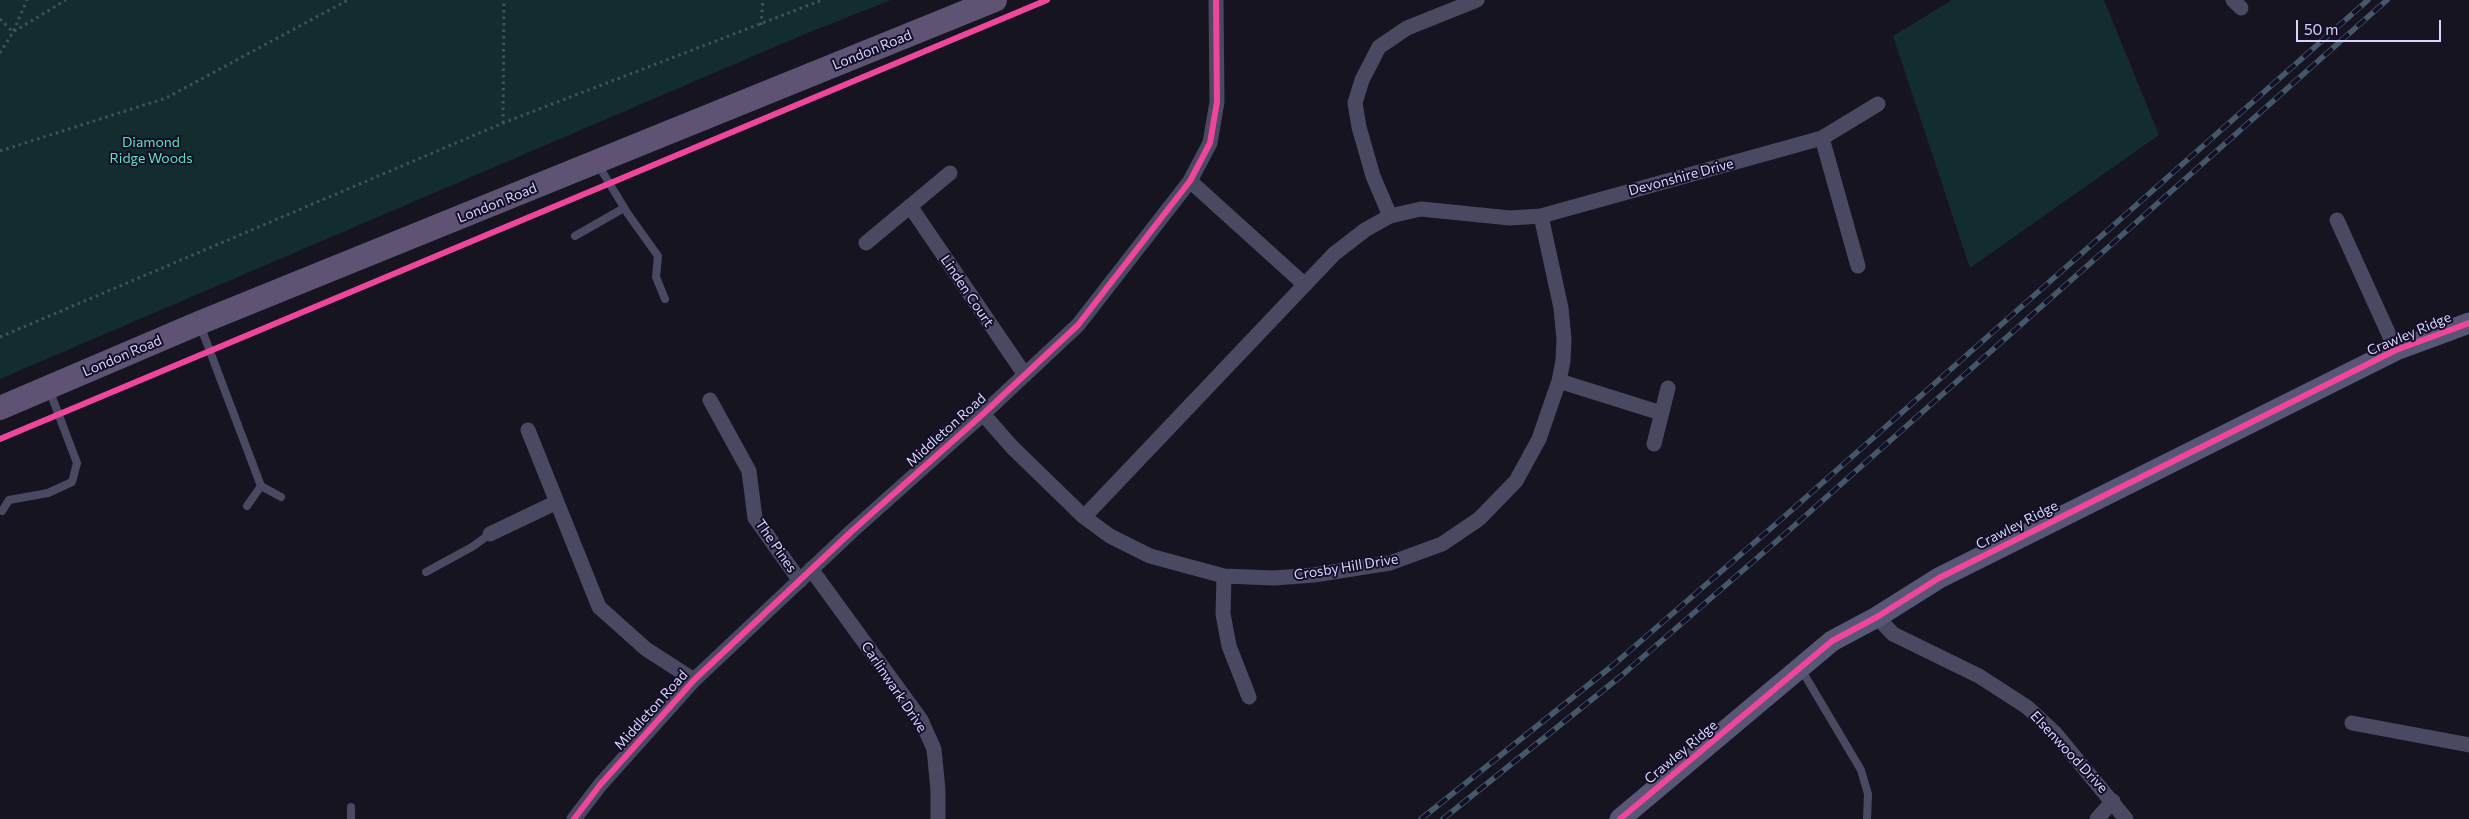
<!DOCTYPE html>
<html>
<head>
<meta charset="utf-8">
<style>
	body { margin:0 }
	#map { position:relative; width:2469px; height:819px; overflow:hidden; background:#161421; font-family:Commissioner,sans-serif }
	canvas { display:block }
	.scale { position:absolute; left:2296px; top:20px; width:145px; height:22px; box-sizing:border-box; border:2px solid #d9d4ff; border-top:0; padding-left:6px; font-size:15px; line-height:18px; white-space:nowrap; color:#d9d4ff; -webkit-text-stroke:4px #130f26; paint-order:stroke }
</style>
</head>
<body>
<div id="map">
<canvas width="2469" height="819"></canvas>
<div class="scale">50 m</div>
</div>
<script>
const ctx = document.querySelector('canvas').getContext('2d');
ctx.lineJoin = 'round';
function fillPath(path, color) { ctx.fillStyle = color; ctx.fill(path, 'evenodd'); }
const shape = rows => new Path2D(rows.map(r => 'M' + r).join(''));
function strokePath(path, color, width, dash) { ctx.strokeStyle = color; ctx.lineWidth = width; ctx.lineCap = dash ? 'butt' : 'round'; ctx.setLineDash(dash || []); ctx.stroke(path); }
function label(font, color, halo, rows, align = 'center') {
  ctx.font = font + ' Commissioner,sans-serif'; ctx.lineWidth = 4; ctx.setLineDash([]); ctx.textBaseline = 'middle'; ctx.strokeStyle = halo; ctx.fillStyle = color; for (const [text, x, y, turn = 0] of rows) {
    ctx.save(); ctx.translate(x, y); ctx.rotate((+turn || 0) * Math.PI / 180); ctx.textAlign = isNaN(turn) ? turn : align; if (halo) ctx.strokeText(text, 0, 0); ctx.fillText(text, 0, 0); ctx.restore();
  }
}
fillPath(shape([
	[0,0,891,0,805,34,0,379],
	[1952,0,2104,0,2159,135,1970,268,1893,36]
]), '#132c2d');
strokePath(shape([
	[0,19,13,32,27,0],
	[761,25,763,0],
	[0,53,13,32,66,0],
	[503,123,504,0],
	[0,151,166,98,348,0],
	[0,337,503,123,822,0]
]), '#44505f', 3, [2.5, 4]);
strokePath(shape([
	[597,163,628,214,658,256,656,277,665,299],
	[575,236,624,208],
	[200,325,261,486,281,497],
	[247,506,261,486],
	[2,511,9,500,48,493,72,482,77,463,49,389],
	[426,572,472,547,490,534],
	[1801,669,1861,770,1868,794,1867,819],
	[351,819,351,807]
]), '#4a4962', 8);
strokePath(shape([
	[2233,0,2241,8],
	[1822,138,1858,266],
	[1190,181,1305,285],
	[910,206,1025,375],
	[1390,216,1373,176,1359,127,1355,103,1362,80,1379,47,1407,28,1477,0],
	[2337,220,2396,350],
	[866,243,950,173],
	[1559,381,1661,413],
	[710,400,749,471,755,518,800,581],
	[983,414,1012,447,1084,517,1110,536,1150,556,1224,576,1274,578,1314,575,1390,563,1442,544,1479,519,1516,481,1539,439,1559,381,1563,361,1564,339,1561,308,1541,216],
	[528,430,599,607,646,649,694,680],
	[1654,444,1668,388],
	[1084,517,1334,254,1365,230,1390,216,1421,209,1510,218,1541,216,1822,138,1878,104],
	[490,534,557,502],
	[811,569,921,720,934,749,938,790,938,819],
	[1224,576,1223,614,1229,646,1249,697],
	[1877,617,1893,634,1979,676,2027,707,2055,733,2126,819],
	[2352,723,2469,745],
	[574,819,600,785,694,680,852,531,983,414,1078,325,1190,181,1210,143,1217,102,1216,0],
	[2097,819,2113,801]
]), '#4a4962', 15);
strokePath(shape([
	[1620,819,1832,641,1877,617,1939,578,2396,350,2469,323]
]), '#575674', 21);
strokePath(shape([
	[0,408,199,323,995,0]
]), '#5e5373', 24);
const rail = shape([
	[1421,819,1612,666,1777,523,2368,0],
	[1443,819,1621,676,1786,533,2387,0]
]);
strokePath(rail, '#43596b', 5.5);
strokePath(rail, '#130f26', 4, [11]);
strokePath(shape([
	[0,439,1047,0],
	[574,819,600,785,694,680,852,531,983,414,1078,325,1190,181,1210,143,1217,102,1216,0],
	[1620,819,1832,641,1877,617,1939,578,2396,350,2469,323]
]), '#ed469a', 6);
label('14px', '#d9d4ff', '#130f26', [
	["London Road",872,50,-22],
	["Devonshire Drive",1681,177,-15],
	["London Road",497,203,-22],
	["Linden Court",967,291,56],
	["Crawley Ridge",2409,334,-23],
	["London Road",122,356,-23],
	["Middleton Road",946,430,-42],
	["Crawley Ridge",2017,525,-27],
	["The Pines",776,546,55],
	["Crosby Hill Drive",1346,567,-9],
	["Carlinwark Drive",894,687,56],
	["Middleton Road",651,710,-48],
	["Crawley Ridge",1681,752,-40],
	["Elsenwood Drive",2069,752,47]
]);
label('14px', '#5fe0c0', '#130f26', [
	["Diamond",151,142],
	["Ridge Woods",151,158]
]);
</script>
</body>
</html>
